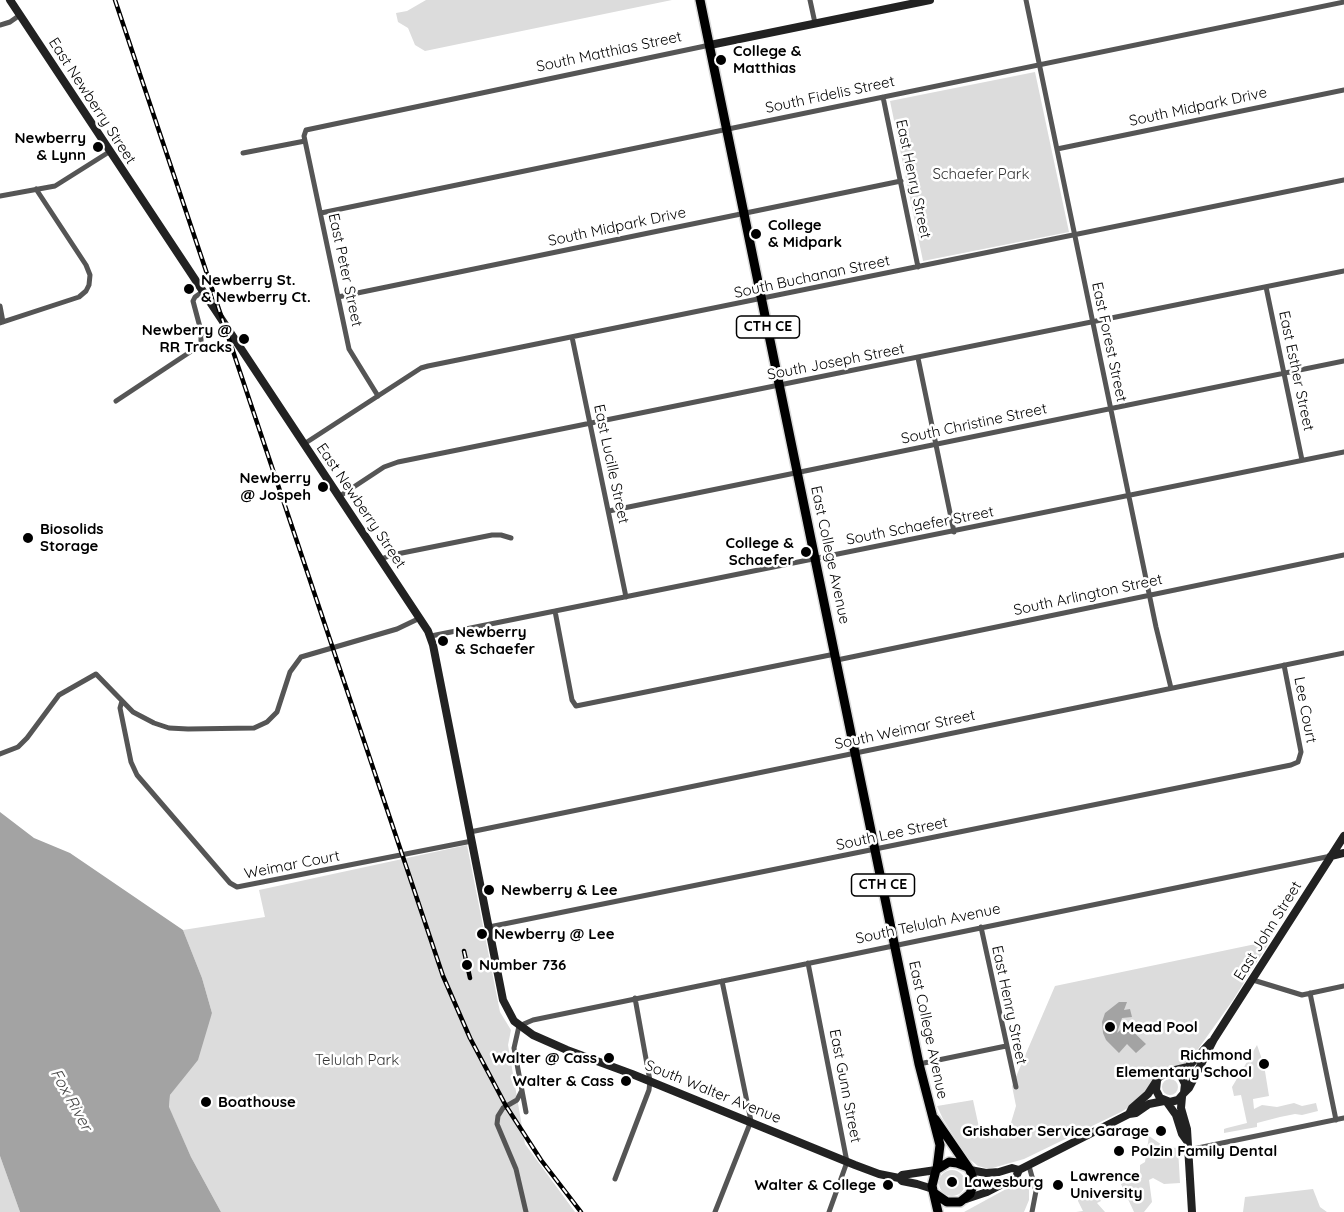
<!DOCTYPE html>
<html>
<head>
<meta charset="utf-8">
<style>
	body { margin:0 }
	canvas { display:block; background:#fff }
</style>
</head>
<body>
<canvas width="1344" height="1212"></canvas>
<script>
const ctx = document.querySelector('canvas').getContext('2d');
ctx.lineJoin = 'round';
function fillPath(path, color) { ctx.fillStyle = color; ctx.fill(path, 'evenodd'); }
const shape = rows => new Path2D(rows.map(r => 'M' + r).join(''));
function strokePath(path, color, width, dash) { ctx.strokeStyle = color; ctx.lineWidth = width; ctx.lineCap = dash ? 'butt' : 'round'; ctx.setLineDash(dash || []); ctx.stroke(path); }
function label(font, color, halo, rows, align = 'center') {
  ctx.font = font + ' Quicksand,sans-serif'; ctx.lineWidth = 5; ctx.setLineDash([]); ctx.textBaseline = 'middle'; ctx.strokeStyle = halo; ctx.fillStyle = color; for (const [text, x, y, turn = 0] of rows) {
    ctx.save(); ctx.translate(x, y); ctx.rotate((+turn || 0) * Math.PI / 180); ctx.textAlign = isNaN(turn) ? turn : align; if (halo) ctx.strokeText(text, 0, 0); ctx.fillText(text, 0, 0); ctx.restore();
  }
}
fillPath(shape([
	[426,0,672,0,425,51,415,45,408,28,398,22,396,13,407,11],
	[1035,72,1069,232,923,261,890,101],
	[467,845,500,1012,511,1030,508,1045,525,1144,575,1212,221,1212,191,1157,169,1108,170,1095,180,1082,212,1013,202,978,183,930,265,917,259,890],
	[1270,941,1233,1000,1191,1059,1185,1065,1147,1090,1131,1106,1121,1112,1024,1159,989,1169,978,1166,968,1158,943,1119,937,1106,973,1100,980,1132,1010,1126,1016,1106,1012,1086,1055,986],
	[1257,1045,1264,1065,1269,1096,1253,1099,1254,1109,1262,1105,1277,1107,1294,1103,1302,1106,1316,1103,1318,1111,1302,1115,1295,1114,1280,1117,1257,1123,1257,1127,1224,1133,1224,1129,1227,1128,1247,1123,1241,1095,1234,1096,1232,1087],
	'1162 1087a8 8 0 1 1 16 0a8 8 0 1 1-16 0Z',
	[1149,1136,1165,1147,1178,1148,1180,1183,1164,1184,1153,1178,1149,1180,1152,1202,1144,1212,1134,1212,1121,1184,1140,1173,1140,1165,1145,1162],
	[0,1156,20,1212,0,1212],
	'939 1183a13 13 0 1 1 26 0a13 13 0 1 1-26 0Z',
	[1019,1182,1025,1183,1029,1189,1029,1200,1024,1212,964,1212],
	[1082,1189,1098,1196,1101,1201,1097,1203,1105,1212,1076,1212,1083,1211,1078,1201,1078,1195],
	[1313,1189,1320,1207,1327,1212,1243,1212,1245,1197]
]), '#dcdcdc');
fillPath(shape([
	[0,812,34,838,70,853,183,930,202,978,212,1013,198,1060,170,1095,169,1107,191,1157,221,1212,20,1212,0,1156],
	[1119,1002,1127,1002,1124,1010,1130,1009,1132,1017,1122,1018,1117,1033,1126,1025,1146,1044,1136,1053,1127,1044,1119,1053,1106,1040,1103,1033,1102,1022,1105,1013]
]), '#a3a3a3');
const primary = shape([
	[700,0,919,1064,940,1145,937,1169],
	[934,1193,947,1202,960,1202,970,1194,974,1182,970,1170,935,1119],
	[938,1212,932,1186,936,1170,949,1162,957,1163,968,1167]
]);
strokePath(primary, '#dbdbdb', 12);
strokePath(shape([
	[810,0,815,23],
	[1026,0,1156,627,1171,688],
	[0,25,10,22,20,15],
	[883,97,918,267],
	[1057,149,1344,90],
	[243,153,305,141],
	[0,196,55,186,109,152],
	[321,213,1344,2],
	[1266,287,1302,460],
	[338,297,901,181],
	[0,306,3,322],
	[0,323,79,297,86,291,89,285,90,275,86,265,36,189],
	[572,337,626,597],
	[918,358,954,532],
	[378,396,349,349,304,136,306,130,710,45],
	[116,401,196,348,201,343,201,331,193,301,195,297,202,292],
	[304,444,421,368,428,366,1344,180],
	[340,496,384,467,398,462,1344,271],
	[609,511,1344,361],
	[381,559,392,555,492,535,501,535,511,538],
	[555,611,572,700,576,706,835,654],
	[431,636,1344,452],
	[837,660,1344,555],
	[122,701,120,708,131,762,137,775,230,883,237,887,472,841],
	[0,754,18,747,27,738,59,695,96,674,133,712,154,723,169,728,188,729,254,728,267,722,277,712,290,672,301,657,397,629,420,618],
	[470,832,1344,653],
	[489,927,1291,765,1298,762,1301,752,1284,665],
	[981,927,1016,1087],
	[808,963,847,1162,829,1212],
	[1253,980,1302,995,1344,986],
	[1310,993,1336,1120],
	[919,1064,1006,1046],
	[521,1092,517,1100,503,1108,498,1116,497,1124,516,1169,526,1212],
	[526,1112,514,1048,519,1026,533,1020,1331,856],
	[1188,1150,1344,1118],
	[1029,1166,1036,1191,1032,1212],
	[615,1179,649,1090,650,1081,635,998],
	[715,1212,751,1121,722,981]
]), '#555', 5);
strokePath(shape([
	[10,0,428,631,433,645,503,1000,514,1021,533,1035,567,1050,632,1074,855,1165,879,1174,899,1178,902,1181,917,1184,933,1189],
	[710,45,930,0],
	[1331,856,1344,853],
	[1157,1081,1156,1090,1160,1098,1170,1102,1178,1100,1184,1093,1185,1084,1181,1076,1173,1072],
	[1184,1093,1189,1088,1214,1039,1344,836],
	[1182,1097,1181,1108,1187,1129,1192,1212],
	[1166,1101,1176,1115,1182,1134,1187,1141],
	[1129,1114,1132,1108,1148,1094,1159,1077,1167,1072,1188,1067,1211,1042],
	[970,1170,986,1173,999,1172,1012,1168,1019,1170],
	[899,1178,902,1175,936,1170],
	[966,1199,987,1192,1016,1177,1019,1170,1129,1114,1136,1113,1149,1104,1164,1101]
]), '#222', 8);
strokePath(primary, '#000', 9);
const rail = shape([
	[115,0,443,976,470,1038,506,1106,541,1160,581,1212],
	[464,951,470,978]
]);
strokePath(rail, '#000', 4.5);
strokePath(rail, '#fff', 2, [7]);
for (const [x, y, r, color] of [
	[721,60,6,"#000"],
	[98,147,6,"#000"],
	[756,234,6,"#000"],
	[189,289,6,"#000"],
	[244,339,6,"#000"],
	[323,487,6,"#000"],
	[28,538,6,"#000"],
	[806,552,6,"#000"],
	[443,641,6,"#000"],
	[489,890,6,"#000"],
	[482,934,6,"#000"],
	[467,965,6,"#000"],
	[1110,1027,6,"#000"],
	[609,1058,6,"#000"],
	[1264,1064,6,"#000"],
	[626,1081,6,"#000"],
	[206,1102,6,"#000"],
	[1161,1131,6,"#000"],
	[1119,1151,6,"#000"],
	[952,1182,6,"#000"],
	[888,1185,6,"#000"],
	[1058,1185,6,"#000"]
]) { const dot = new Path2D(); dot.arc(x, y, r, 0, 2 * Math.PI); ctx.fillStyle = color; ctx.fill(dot); strokePath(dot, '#fff', 2); }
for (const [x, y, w] of [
	[768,327,63],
	[883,885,63]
]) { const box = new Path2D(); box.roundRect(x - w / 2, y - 11, w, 22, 4.5); ctx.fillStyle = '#fff'; ctx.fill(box); strokePath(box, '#000', 1.5); }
label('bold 14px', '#000', null, [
	["CTH CE",768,327],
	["CTH CE",883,885]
]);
label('bold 15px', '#000', '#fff', [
	["College &",733,51],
	["Matthias",733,68],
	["Newberry",86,138,"right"],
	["& Lynn",86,155,"right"],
	["College",768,225],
	["& Midpark",768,242],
	["Newberry St.",201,280],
	["& Newberry Ct.",201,297],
	["Newberry @",232,330,"right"],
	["RR Tracks",232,347,"right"],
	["Newberry",311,478,"right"],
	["@ Jospeh",311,495,"right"],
	["Biosolids",40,529],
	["Storage",40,546],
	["College &",794,543,"right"],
	["Schaefer",794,560,"right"],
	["Newberry",455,632],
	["& Schaefer",455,649],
	["Newberry & Lee",501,890],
	["Newberry @ Lee",494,934],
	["Number 736",479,965],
	["Mead Pool",1122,1027],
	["Richmond",1252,1055,"right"],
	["Elementary School",1252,1072,"right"],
	["Walter @ Cass",597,1058,"right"],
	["Walter & Cass",614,1081,"right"],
	["Boathouse",218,1102],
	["Grishaber Service Garage",1149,1131,"right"],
	["Polzin Family Dental",1131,1151],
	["Lawrence",1070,1176],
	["University",1070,1193],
	["Lawesburg",964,1182],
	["Walter & College",876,1185,"right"]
], 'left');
label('15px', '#000', '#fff', [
	["South Matthias Street",609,52,-12],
	["South Fidelis Street",830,95,-12],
	["East Newberry Street",92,101,57],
	["South Midpark Drive",1198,107,-12],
	["East Henry Street",913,179,78],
	["South Midpark Drive",617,227,-12],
	["East Peter Street",345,270,78],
	["South Buchanan Street",812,277,-12],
	["East Forest Street",1109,342,78],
	["South Joseph Street",836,362,-11],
	["East Esther Street",1296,371,78],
	["South Christine Street",974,424,-12],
	["East Lucille Street",611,464,78],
	["East Newberry Street",361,506,56],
	["South Schaefer Street",920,526,-11],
	["East College Avenue",830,555,78],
	["South Arlington Street",1088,595,-12],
	["Lee Court",1305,710,79],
	["South Weimar Street",905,730,-12],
	["South Lee Street",892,834,-12],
	["Weimar Court",292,865,-11],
	["South Telulah Avenue",928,924,-12],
	["East John Street",1268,931,-58],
	["East Henry Street",1009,1005,78],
	["East College Avenue",928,1030,78],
	["East Gunn Street",845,1086,79],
	["South Walter Avenue",713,1092,22]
]);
label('15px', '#333', '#fff', [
	["Schaefer Park",981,174],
	["Telulah Park",357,1060]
]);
label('italic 16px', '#444', '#fff', [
	["Fox River",71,1100,61]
]);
</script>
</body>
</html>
